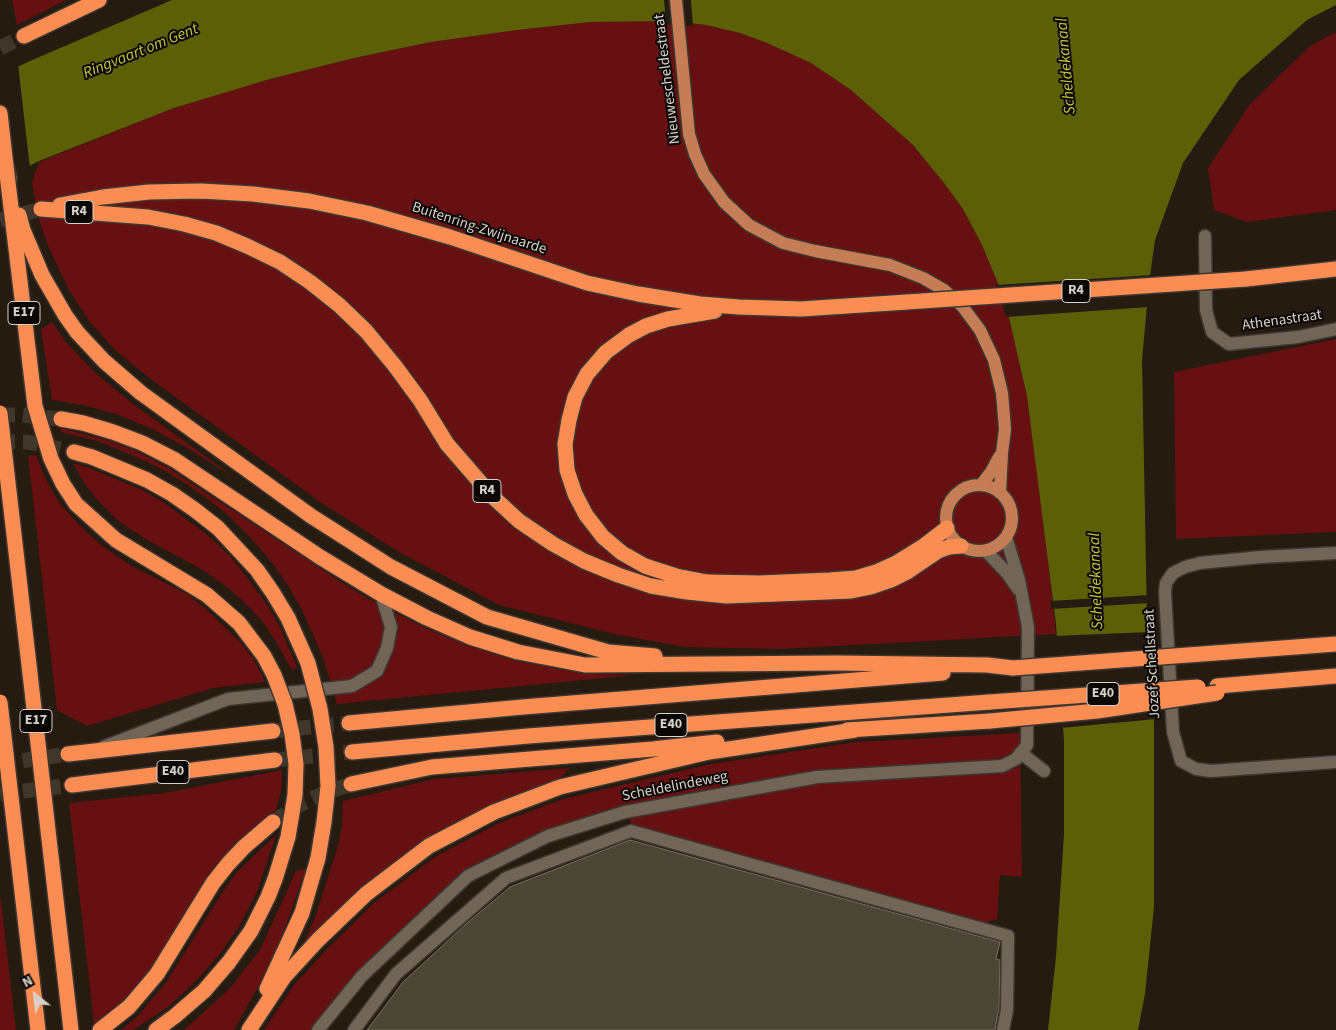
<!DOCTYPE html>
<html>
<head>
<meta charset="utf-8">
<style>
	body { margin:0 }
	#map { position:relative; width:1336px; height:1030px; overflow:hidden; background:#251b10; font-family:"Source Sans 3",sans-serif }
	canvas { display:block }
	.north { position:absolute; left:10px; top:970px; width:50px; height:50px; -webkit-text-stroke:4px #0b0704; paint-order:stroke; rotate:331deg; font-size:14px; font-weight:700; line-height:20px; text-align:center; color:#d8d1ca }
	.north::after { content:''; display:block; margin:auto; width:18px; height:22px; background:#d8d1ca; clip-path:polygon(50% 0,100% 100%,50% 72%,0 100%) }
</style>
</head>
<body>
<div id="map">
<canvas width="1336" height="1030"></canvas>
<div class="north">N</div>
</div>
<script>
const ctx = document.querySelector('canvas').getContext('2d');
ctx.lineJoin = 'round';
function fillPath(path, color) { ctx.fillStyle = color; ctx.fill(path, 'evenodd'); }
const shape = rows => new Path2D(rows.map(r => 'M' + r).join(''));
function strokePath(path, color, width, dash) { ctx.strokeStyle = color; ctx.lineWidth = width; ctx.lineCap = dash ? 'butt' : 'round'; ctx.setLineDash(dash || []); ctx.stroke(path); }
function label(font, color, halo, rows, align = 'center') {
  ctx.font = font + ' "Source Sans 3",sans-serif'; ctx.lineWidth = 4; ctx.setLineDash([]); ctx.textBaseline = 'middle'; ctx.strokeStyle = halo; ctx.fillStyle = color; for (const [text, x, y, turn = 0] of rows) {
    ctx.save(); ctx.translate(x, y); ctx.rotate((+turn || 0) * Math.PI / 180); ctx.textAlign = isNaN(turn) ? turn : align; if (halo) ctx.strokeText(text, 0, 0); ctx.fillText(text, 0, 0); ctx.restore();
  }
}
fillPath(shape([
	[12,0,66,0,17,25],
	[672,21,706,25,740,33,767,43,811,63,851,90,913,145,944,183,963,209,982,245,1002,293,1019,357,1027,396,1043,512,1056,634,781,649,685,647,614,634,499,605,399,552,323,504,152,380,115,350,90,322,69,290,48,246,37,214,32,182,39,162,174,108,270,79,354,58,431,42,517,30,590,22],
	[1336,32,1336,210,1247,222,1214,210,1208,168,1250,104,1310,46],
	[52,322,66,342,94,372,133,404,238,480,184,446,150,428,119,415,87,406,52,400,41,329],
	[1336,339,1336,532,1176,539,1174,372],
	[60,428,110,441,138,452,170,469,344,584,376,603,423,627,466,645,516,661,584,674,634,675,337,704,323,657,302,610,287,584,270,560,250,537,229,516,205,497,180,480,154,465,127,453,97,441,61,432],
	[36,455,46,480,60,504,81,527,102,546,132,566,187,594,208,611,239,641,254,660,265,682,213,688,87,726,57,710,28,456],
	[73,463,89,468,142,490,166,504,210,537,230,556,264,600,278,623,297,667,292,670,278,645,263,622,245,603,226,586,203,570,147,540,120,522,102,505,86,486],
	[1020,733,1022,877,1000,875,997,919,981,924,769,862,632,825,623,806,545,830,464,870,357,972,310,1030,264,1030,294,985,327,949,374,903,435,857,499,823,563,799,711,764,857,742],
	[570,768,558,780,491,805,425,840,361,888,303,945,315,918,337,849,342,826,343,801,434,779],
	[282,770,281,792,276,810,256,825,222,859,207,879,151,969,124,1002,94,1024,69,803,165,793],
	[276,835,257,892,240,925,219,955,195,982,168,1007,133,1030,121,1030,138,1016,167,981,224,890,237,872],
	[306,869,282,936,259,985,234,1030,184,1030,230,988,260,950,296,871],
	[0,893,16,1030,0,1030]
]), '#661011');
fillPath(shape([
	[172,0,1336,0,1336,5,1307,20,1239,80,1183,163,1155,240,1149,284,1142,360,1147,618,1154,715,1154,907,1145,994,1138,1030,1048,1030,1056,957,1064,834,1064,741,1056,624,1027,396,1010,322,1002,293,982,245,963,209,944,183,913,145,851,90,811,63,767,43,740,33,706,25,672,21,590,22,517,30,431,42,354,58,270,79,174,108,39,161,0,181,0,75,30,61]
]), '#5d5f06');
fillPath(shape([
	[664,0,691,0,693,26,666,24],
	[18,64,30,169,0,183,0,73],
	[1153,275,1149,307,1006,317,996,285],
	[1149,595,1149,603,1051,609,1050,601],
	[1151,632,1156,719,1060,728,1054,636]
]), '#251b10');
const building = shape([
	[630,840,1000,942,996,959,1000,960,999,1008,995,1030,367,1030,403,982,466,924,510,887,630,840]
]);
fillPath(building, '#4b4536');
strokePath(building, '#777161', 1);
strokePath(shape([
	[0,48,24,36],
	[0,220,41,209],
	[0,415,21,415,61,419],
	[0,442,27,442,74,452],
	[273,731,349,723],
	[275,760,352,752],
	[0,764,68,754],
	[0,794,72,785],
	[273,822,301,804,322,794,351,784]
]), '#40362c', 15, [15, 8]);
const minor = shape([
	[1205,236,1206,310,1212,332,1229,344,1298,337,1336,329],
	[986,551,1007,573,1018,589],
	[1336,553,1261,557,1200,563,1185,567,1173,573,1166,583,1165,592,1173,732,1181,761,1196,769,1211,771,1336,762],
	[103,747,228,699,352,686,377,671,387,648,391,627,381,594],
	[1021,753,1044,771],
	[318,1030,362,976,468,876,548,836,625,812,817,777,1002,766,1016,759,1027,745,1028,627,1019,580,1006,537],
	[354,1030,396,974,506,878,631,831,1008,936,1007,1010,1003,1030]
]);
const major = shape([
	[676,0,689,134,695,154,704,174,724,202,749,225,783,243,815,251,890,265,923,278,944,290,962,306,980,330,994,360,1002,393,1005,429,1002,453,1000,493],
	[981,485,991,472,999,457],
	'946 518a33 33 0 1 1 66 0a33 33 0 1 1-66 0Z'
]);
const highway = shape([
	[24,36,99,0],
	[0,113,6,166,9,178],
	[60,205,103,197,149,192,201,191,253,194,309,201,367,213,450,237,587,283,638,294,700,304,739,307,801,309,907,302],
	[41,209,148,217,184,224,216,233,247,246,280,262,310,282,339,305,366,331,395,366,420,400,447,444,493,497,519,521,553,544,584,561,618,575,651,586,687,592,727,596,851,591,871,587,891,580,907,572,938,551,949,547,961,546],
	[1246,279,1336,269],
	[715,311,668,319,646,326,629,335,606,352,587,374,575,397,569,420,565,444,567,470,575,494,586,515,603,537,622,553,645,566,676,576,707,582,760,583,830,580,856,578,876,572,896,563,925,545,947,528],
	[77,332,104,361,141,393,311,516,391,567,487,617,608,652,655,656],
	[61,419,83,423,113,432,142,443,175,460,320,557,381,594,427,618,470,637,518,652,585,665,837,663,987,665,1013,668],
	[74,452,92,457,147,480,172,494,195,510,218,528,257,570,273,593,288,618,308,663],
	[1215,653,1336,644],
	[1217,686,1336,676],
	[349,723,523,707,943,673],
	[847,730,990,721],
	[352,752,528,736,990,702],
	[68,754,273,731],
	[351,784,432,767,653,749,717,742],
	[72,785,275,760],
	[267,989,302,913,318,858],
	[100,1030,129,1007,157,974,213,883,228,864,244,847,273,822],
	[156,1030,175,1016,204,991,229,962,251,931,268,897,275,879],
	[249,1030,284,977,318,940,366,894,429,846,494,812,560,787,709,752,855,730]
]);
strokePath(minor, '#3e3731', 15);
strokePath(major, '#3e3731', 15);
strokePath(highway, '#3e3731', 18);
strokePath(minor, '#716558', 12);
strokePath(major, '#c47d54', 12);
strokePath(highway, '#fc8d52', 15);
const highwayBridge = shape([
	[6,166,35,406,51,459,63,484,76,504,116,540,207,595,239,623,264,656,274,675,285,704,292,734,296,764,295,795,288,837,275,879],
	[19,215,23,230,42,275,65,315,77,332],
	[907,302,1246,279],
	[0,413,71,1030],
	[308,663,320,709,326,747,328,786,324,822,318,858],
	[1013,668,1215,653],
	[0,702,38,1030],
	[990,702,1198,687],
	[990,721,1097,711,1217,693]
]);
strokePath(highwayBridge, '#3e3731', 18, []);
strokePath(highwayBridge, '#fc8d52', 15);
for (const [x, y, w] of [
	[79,212,28],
	[1076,291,28],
	[24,313,32],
	[487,491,28],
	[1103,694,32],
	[36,721,32],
	[671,725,32],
	[173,772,32]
]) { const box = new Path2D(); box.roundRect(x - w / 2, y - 11.5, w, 23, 4); ctx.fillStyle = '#0b0704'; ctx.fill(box); strokePath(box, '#d8d1ca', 1); }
label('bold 14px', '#d8d1ca', null, [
	["R4",79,212],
	["R4",1076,291],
	["E17",24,313],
	["R4",487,491],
	["E40",1103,694],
	["E17",36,721],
	["E40",671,725],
	["E40",173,772]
]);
label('15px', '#d8d1ca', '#0b0704', [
	["Nieuwescheldestraat",668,79,-97],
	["Buitenring-Zwijnaarde",479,229,18],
	["Athenastraat",1282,321,-8],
	["Jozef Schellstraat",1153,664,-93],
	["Scheldelindeweg",675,787,-11]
]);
label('italic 16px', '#c3c73c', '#0b0704', [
	["Ringvaart om Gent",141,52,-22],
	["Scheldekanaal",1067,66,-95],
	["Scheldekanaal",1097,581,-92]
]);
</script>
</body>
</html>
